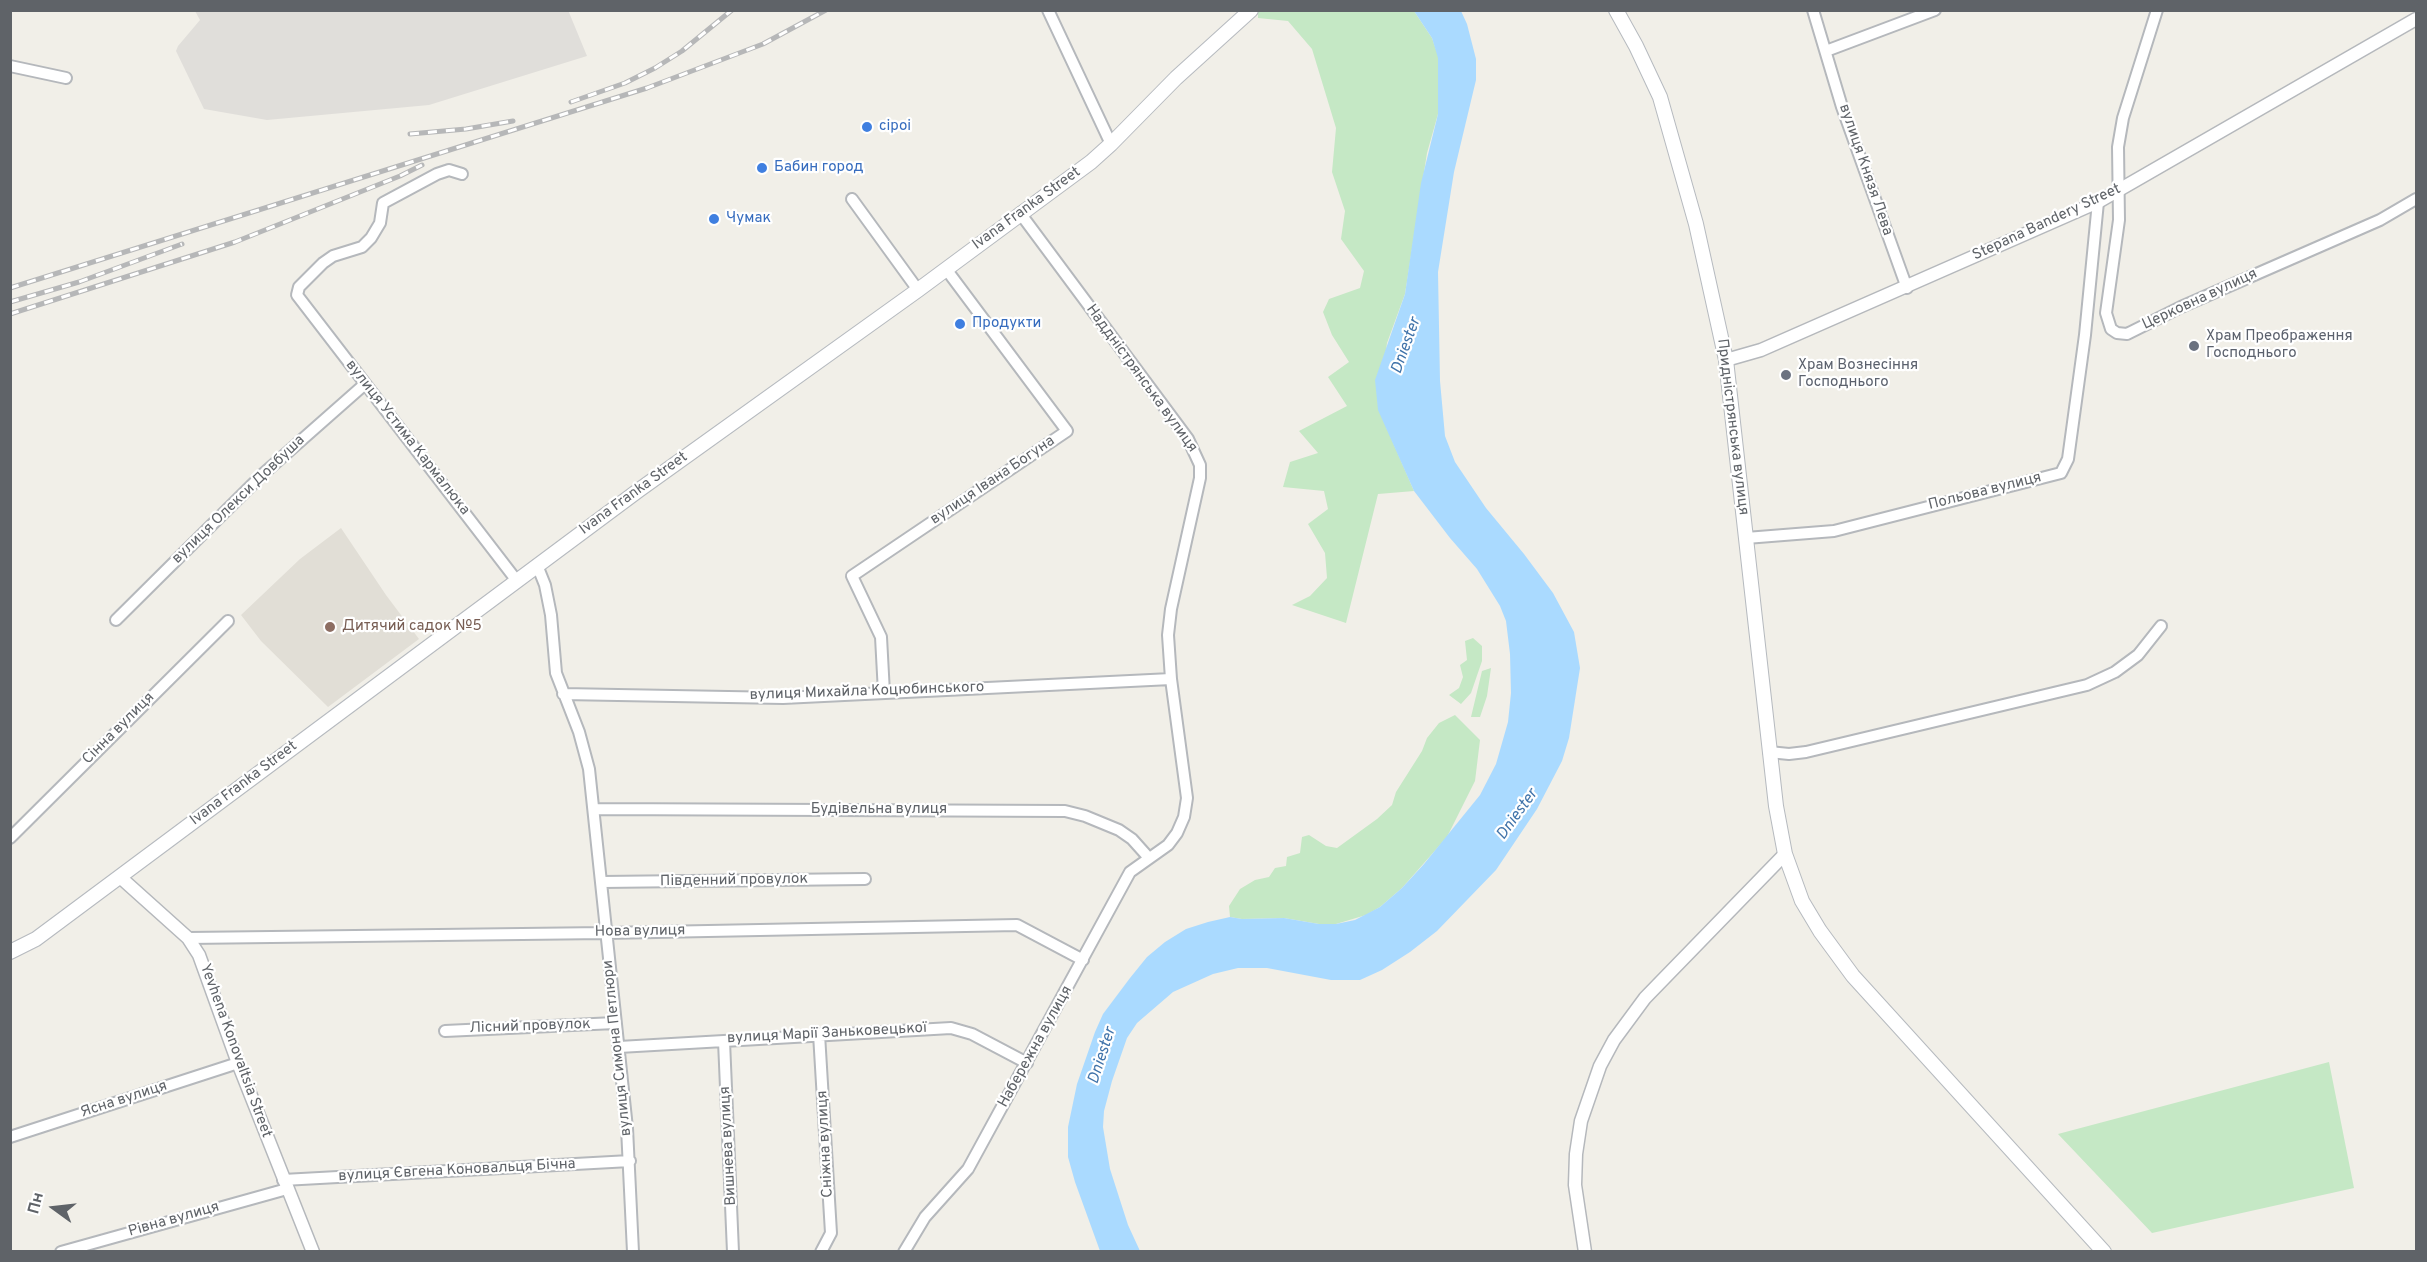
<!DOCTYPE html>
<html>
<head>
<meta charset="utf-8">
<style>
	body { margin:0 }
	#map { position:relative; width:2427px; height:1262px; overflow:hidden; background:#f1efe8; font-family:Overpass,sans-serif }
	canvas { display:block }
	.frame { position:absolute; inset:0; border:12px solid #5f6368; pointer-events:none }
	.north { position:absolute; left:24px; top:1178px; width:60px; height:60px; -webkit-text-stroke:4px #fff; paint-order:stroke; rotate:285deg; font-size:16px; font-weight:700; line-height:24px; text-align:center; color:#5f6368 }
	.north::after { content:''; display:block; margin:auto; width:21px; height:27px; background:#5f6368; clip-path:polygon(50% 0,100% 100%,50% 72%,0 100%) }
</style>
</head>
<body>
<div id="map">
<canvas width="2427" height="1262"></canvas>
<div class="frame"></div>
<div class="north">Пн</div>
</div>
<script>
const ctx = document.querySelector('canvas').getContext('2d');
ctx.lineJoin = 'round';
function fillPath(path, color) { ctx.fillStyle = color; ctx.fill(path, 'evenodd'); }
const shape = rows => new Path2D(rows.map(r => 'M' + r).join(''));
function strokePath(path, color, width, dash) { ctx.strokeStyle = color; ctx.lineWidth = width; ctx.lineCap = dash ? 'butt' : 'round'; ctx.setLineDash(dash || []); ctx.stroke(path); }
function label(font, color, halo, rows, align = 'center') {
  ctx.font = font + ' Overpass,sans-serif'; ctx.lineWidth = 4.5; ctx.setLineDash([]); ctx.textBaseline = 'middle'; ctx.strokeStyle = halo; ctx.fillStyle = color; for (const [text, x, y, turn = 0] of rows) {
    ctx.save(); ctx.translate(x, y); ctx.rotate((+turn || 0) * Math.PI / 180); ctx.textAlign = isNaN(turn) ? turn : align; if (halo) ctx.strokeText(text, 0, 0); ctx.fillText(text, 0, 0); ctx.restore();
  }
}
fillPath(shape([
	[568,10,587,56,429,105,267,120,204,109,176,51,178,46,200,20,195,11]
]), '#e0deda');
fillPath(shape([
	[341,528,386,595,419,639,328,707,261,641,241,615,300,559]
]), '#e1ded6');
fillPath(shape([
	[1258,11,1414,11,1432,38,1439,58,1438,114,1427,153,1405,294,1387,343,1379,410,1414,491,1378,494,1346,623,1292,605,1310,596,1327,578,1325,553,1308,524,1328,509,1324,491,1283,487,1290,462,1318,453,1299,431,1347,406,1328,377,1349,362,1332,335,1323,312,1329,299,1360,288,1364,271,1341,239,1345,211,1332,172,1336,128,1312,49,1288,21,1258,18],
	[1473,638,1482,646,1482,661,1471,693,1461,704,1449,695,1459,688,1463,677,1460,665,1467,660,1465,641],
	[1491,668,1487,696,1480,717,1471,717,1482,671],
	[1455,715,1480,740,1475,781,1447,837,1402,888,1380,907,1366,915,1336,924,1319,924,1284,918,1242,919,1230,917,1229,906,1240,889,1255,880,1269,877,1275,868,1286,866,1287,857,1300,853,1302,837,1309,835,1326,846,1337,848,1377,819,1392,805,1396,792,1422,751,1427,738,1439,723],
	[2329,1062,2354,1188,2152,1233,2058,1134]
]), '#c5e8c5');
fillPath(shape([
	[1414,11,1461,11,1467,24,1476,59,1476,80,1454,172,1438,272,1440,381,1445,436,1455,462,1486,508,1524,554,1553,593,1574,632,1580,668,1569,738,1562,761,1537,809,1496,870,1437,931,1410,952,1382,970,1360,980,1331,980,1267,968,1238,968,1213,974,1173,992,1137,1023,1127,1038,1112,1081,1104,1111,1103,1127,1110,1169,1128,1225,1140,1251,1100,1251,1075,1182,1068,1157,1068,1127,1077,1084,1095,1032,1103,1014,1130,978,1147,957,1165,942,1186,929,1208,922,1230,917,1242,919,1284,918,1319,924,1336,924,1355,920,1380,907,1402,888,1424,864,1480,795,1496,764,1508,722,1511,693,1510,654,1506,621,1500,606,1477,569,1450,538,1414,491,1378,410,1375,380,1405,294,1421,183,1438,114,1438,58,1432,38]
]), '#aadaff');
const minor = shape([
	[1048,10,1111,144],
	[1813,10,1842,107,1907,288],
	[2157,10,2123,118,2118,147,2119,220,2106,313,2111,329,2117,333,2127,334,2181,307,2380,220,2416,199],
	[1826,51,1935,10],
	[10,66,66,78],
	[462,174,449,170,437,174,383,203,380,223,371,238,362,247,333,256,323,263,299,287,297,295,517,581],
	[852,199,918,290],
	[1746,538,1834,531,2061,473,2068,459,2085,335,2098,202],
	[537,565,545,585,551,615,556,673,579,732,589,769,627,1128,633,1252],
	[116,620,263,474,365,384],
	[884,693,881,637,852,576,1067,431,946,269],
	[563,694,783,698,1171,679],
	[1769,752,1789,754,1806,752,2087,685,2115,672,2138,655,2161,626],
	[594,809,1065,811,1085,816,1119,830,1132,839,1149,858],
	[10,838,228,621],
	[602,882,865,879],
	[188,938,605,933,1017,925,1083,960],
	[445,1031,615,1023],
	[819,1034,831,1233,821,1252],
	[724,1041,733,1252],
	[619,1047,951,1028,972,1034,1027,1063],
	[10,1137,238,1063],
	[283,1180,630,1161],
	[61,1252,287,1189],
	[904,1252,925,1217,968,1169,1130,872,1168,845,1177,833,1184,817,1187,798,1171,679,1168,635,1171,609,1200,478,1200,465,1188,439,1020,213]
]);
const tertiary = shape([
	[1726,360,1761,350,2098,202,2416,19],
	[120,877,188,938,199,955,238,1063,313,1252],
	[1585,1252,1575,1185,1576,1154,1581,1121,1600,1066,1614,1040,1645,998,1785,854]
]);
const secondary = shape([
	[1616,10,1636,46,1660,97,1696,224,1726,360,1776,806,1785,854,1802,901,1820,931,1853,976,2104,1252],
	[10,952,36,939,639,490,918,290,1091,162,1111,144,1176,78,1251,10]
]);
strokePath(minor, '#b5b8bc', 14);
strokePath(tertiary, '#b5b8bc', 15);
strokePath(secondary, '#b6babf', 16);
strokePath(minor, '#fff', 10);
strokePath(tertiary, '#fff', 12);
strokePath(secondary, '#fff', 14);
const rail = shape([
	[571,102,625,83,655,68,682,51,732,10],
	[410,134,466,129,513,121],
	[10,288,647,88,763,44,826,10],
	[10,302,79,282,182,244],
	[10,314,235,242,400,176,422,165]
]);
strokePath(rail, '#b6b7b8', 5);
strokePath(rail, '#fff', 3, [9]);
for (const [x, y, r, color] of [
	[867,127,6,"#3f7fe0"],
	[762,168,6,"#3f7fe0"],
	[714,219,6,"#3f7fe0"],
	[960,324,6,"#3f7fe0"],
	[2194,346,6,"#6b7280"],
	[1786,375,6,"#6b7280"],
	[330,627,6,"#8d6e63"]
]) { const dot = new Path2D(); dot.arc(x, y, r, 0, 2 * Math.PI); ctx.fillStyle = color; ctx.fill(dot); strokePath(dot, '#fff', 2); }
label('15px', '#366cbe', '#fff', [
	["сіроі",879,127],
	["Бабин город",774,168],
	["Чумак",726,219],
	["Продукти",972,324]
], 'left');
label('15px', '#5f6368', '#fff', [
	["вулиця Князя Лева",1865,170,71],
	["Ivana Franka Street",1027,209,-36],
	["Stepana Bandery Street",2047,223,-25],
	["Церковна вулиця",2200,300,-25],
	["Наддністрянська вулиця",1141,379,54],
	["Придністрянська вулиця",1732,427,83],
	["вулиця Устима Кармалюка",407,438,52],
	["вулиця Івана Богуна",993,481,-34],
	["Польова вулиця",1985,492,-14],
	["Ivana Franka Street",634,494,-36],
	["вулиця Олекси Довбуша",239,500,-44],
	["вулиця Михайла Коцюбинського",867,692,-2],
	["Сінна вулиця",119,729,-45],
	["Ivana Franka Street",244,784,-37],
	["Будівельна вулиця",879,810],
	["Південний провулок",734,881,-1],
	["Нова вулиця",640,932,-1],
	["Лісний провулок",530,1027,-2],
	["вулиця Марії Заньковецької",827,1034,-3],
	["Набережна вулиця",1036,1047,-61],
	["вулиця Симона Петлюри",618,1048,-96],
	["Yevhena Konovaltsia Street",235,1051,70],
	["Ясна вулиця",124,1100,-18],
	["Сніжна вулиця",826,1144,-93],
	["Вишнева вулиця",729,1146,-93],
	["вулиця Євгена Коновальця Бічна",457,1171,-3],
	["Рівна вулиця",174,1220,-16]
]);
label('15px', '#5b616d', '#fff', [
	["Храм Преображення",2206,337],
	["Господнього",2206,354],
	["Храм Вознесіння",1798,366],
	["Господнього",1798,383]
], 'left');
label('15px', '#785e54', '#fff', [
	["Дитячий садок №5",342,627]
], 'left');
label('italic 16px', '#4174aa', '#fff', [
	["Dniester",1407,346,-70],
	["Dniester",1518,815,-54],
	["Dniester",1103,1056,-72]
]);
</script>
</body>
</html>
